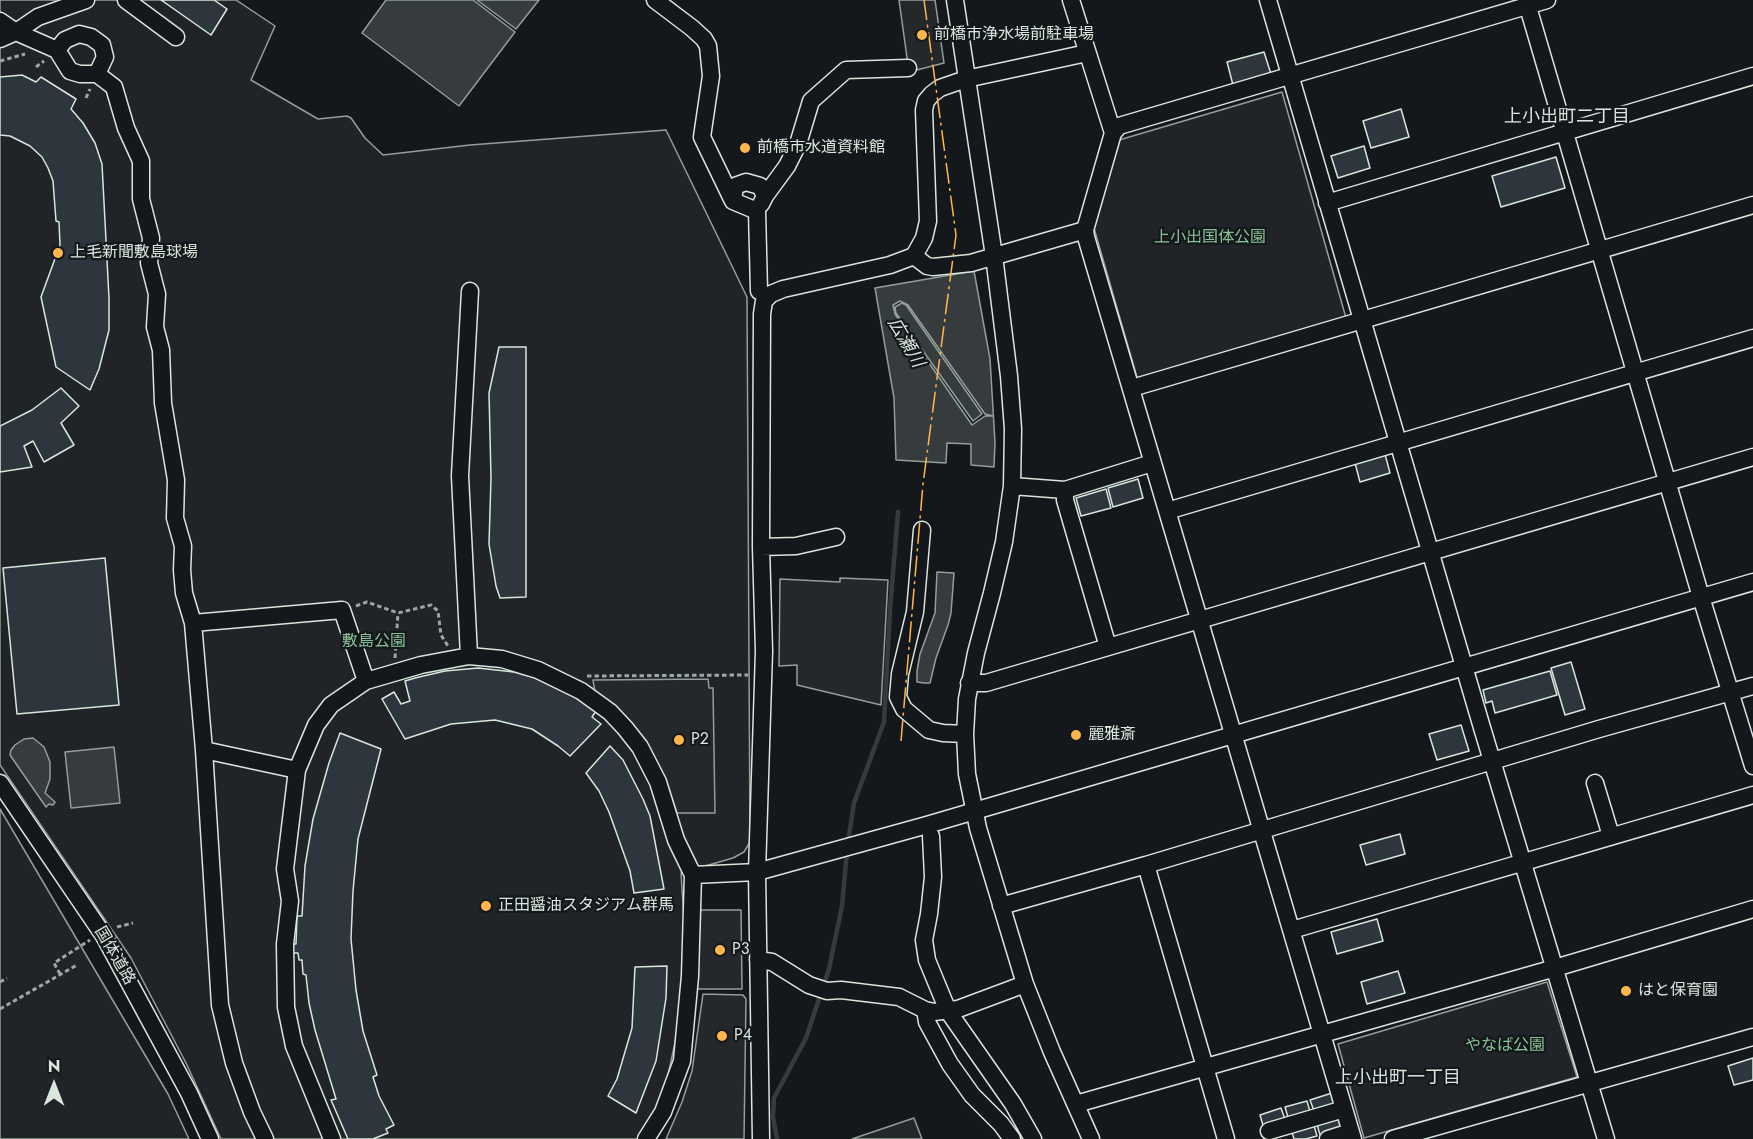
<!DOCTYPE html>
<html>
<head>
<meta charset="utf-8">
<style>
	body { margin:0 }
	#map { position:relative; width:1753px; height:1139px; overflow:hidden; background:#14181c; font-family:Jost,sans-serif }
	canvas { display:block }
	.north { position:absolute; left:24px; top:1055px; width:60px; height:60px; -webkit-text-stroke:4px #14181c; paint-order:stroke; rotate:0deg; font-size:16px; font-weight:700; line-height:24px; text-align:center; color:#d8e6dc }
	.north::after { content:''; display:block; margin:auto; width:21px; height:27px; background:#d8e6dc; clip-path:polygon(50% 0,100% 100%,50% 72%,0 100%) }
</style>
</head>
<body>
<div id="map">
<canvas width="1753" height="1139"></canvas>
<div class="north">N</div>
</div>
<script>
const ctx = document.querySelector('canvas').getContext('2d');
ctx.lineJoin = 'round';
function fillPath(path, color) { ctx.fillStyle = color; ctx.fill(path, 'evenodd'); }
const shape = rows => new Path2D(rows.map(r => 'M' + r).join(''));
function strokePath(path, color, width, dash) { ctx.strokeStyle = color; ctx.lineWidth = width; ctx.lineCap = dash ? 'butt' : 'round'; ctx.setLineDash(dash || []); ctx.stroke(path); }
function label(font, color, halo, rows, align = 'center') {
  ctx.font = font + ' Jost,"Noto Sans JP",sans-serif'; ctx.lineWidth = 4.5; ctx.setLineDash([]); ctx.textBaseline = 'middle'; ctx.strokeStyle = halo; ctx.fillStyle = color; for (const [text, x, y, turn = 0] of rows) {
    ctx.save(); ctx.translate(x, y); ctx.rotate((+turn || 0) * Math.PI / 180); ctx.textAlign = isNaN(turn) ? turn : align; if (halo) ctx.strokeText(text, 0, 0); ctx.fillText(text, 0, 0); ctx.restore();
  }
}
const green = shape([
	[0,0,236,0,275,26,251,80,318,119,347,116,351,118,365,138,383,155,470,145,666,130,747,297,750,842,744,852,733,858,681,873,684,919,681,1015,668,1075,659,1105,638,1139,221,1139,186,1063,131,958,0,765,0,0],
	[1282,92,1346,318,1138,381,1094,228,1119,140,1282,92],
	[0,809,168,1094,189,1139,0,1139,0,809],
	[1547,982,1577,1077,1364,1138,1338,1044,1547,982]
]);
fillPath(green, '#202428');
strokePath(green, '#939e99', 1.5);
const parking = shape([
	[899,0,935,0,944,63,909,72,899,0],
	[840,578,888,580,881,705,797,685,797,665,779,666,780,579,840,582,840,578],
	[708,679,709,688,713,688,715,813,677,813,665,778,595,692,593,680,708,679],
	[699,910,741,910,742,989,697,989,699,910],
	[703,994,743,995,746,999,744,1139,666,1139,682,1102,692,1071,703,994],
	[914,1118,922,1139,852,1139,914,1118]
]);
fillPath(parking, '#24282b');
strokePath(parking, '#939e99', 1.5);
const water = shape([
	[386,0,473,0,515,32,459,106,362,33,386,0],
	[477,0,539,0,516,29,477,0],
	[974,271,990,359,995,442,994,467,971,465,971,444,947,443,946,463,896,460,894,398,875,288,974,271],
	[937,572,954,573,951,613,948,625,936,658,930,683,924,683,917,682,917,671,920,654,935,613,937,572],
	[33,738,44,747,50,762,50,779,45,793,55,802,53,805,49,804,46,807,10,755,11,750,15,745,24,739,33,738],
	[114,747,120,803,71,808,65,752,114,747]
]);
fillPath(water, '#363b3e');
strokePath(water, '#939e99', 1.5);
const pier = shape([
	[900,301,908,305,985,414,993,416,985,416,972,425,895,314,893,305,900,301],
	[902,303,906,305,982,414,973,421,896,313,895,307,902,303]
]);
fillPath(pier, '#14181c');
strokePath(pier, '#939e99', 1.5);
strokePath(shape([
	[848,842,854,803,884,722,890,610,898,512],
	[777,1139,773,1117,774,1098,806,1038,829,969,842,906,847,851]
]), '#363b3e', 4.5);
const building = shape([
	[161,0,214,0,227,9,211,35,161,0],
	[1264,52,1271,74,1233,85,1227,62,1264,52],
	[22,75,36,82,41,77,76,99,71,109,83,123,95,143,102,164,109,298,109,330,99,369,90,390,56,367,41,297,60,245,59,222,56,221,53,181,48,168,42,157,30,146,10,136,0,135,0,77,22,75],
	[1401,109,1409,137,1371,148,1363,121,1401,109],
	[1364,146,1370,168,1338,178,1331,156,1364,146],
	[1556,157,1565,188,1501,207,1492,176,1556,157],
	[499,347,526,347,526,597,500,598,496,586,489,544,491,478,489,393,499,347],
	[61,388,79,406,61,423,74,445,44,462,33,441,24,446,32,467,0,472,0,426,32,410,61,388],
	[1385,454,1390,473,1360,482,1355,463,1385,454],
	[1138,479,1143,498,1113,507,1108,488,1138,479],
	[1106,489,1111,508,1081,516,1076,498,1106,489],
	[105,558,119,705,17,714,3,568,105,558],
	[1571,662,1585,709,1565,715,1551,668,1571,662],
	[478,668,514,672,543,680,566,691,596,711,592,717,601,724,570,756,558,746,532,729,495,720,451,724,405,739,382,699,394,692,401,704,410,701,405,681,415,678,445,671,478,668],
	[1550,671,1557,695,1495,713,1492,701,1486,703,1483,690,1550,671],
	[1461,725,1469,751,1437,760,1429,734,1461,725],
	[340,733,381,749,358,839,353,891,351,939,356,990,363,1031,377,1075,373,1077,379,1096,394,1125,386,1129,388,1133,373,1139,348,1139,331,1100,336,1099,315,1030,309,1003,306,975,303,974,302,960,299,960,298,953,292,953,292,944,296,944,297,916,302,916,305,866,313,819,329,763,340,733],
	[610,746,623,760,643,799,650,816,664,889,634,893,630,871,609,812,599,791,586,773,610,746],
	[1400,834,1405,854,1366,865,1360,845,1400,834],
	[1377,919,1383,941,1337,954,1331,932,1377,919],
	[667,966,666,998,656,1061,636,1113,608,1096,617,1079,632,1028,635,967,667,966],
	[1398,971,1405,993,1367,1004,1361,982,1398,971],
	[1753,1058,1753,1080,1734,1085,1728,1066,1753,1058],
	[1332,1093,1337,1107,1315,1114,1310,1100,1332,1093],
	[1307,1101,1311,1115,1289,1121,1285,1107,1307,1101],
	[1281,1108,1286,1122,1264,1129,1260,1115,1281,1108],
	[1339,1115,1343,1128,1320,1135,1316,1121,1339,1115],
	[1313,1122,1317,1136,1306,1139,1294,1139,1291,1129,1313,1122]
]);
fillPath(building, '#2c363c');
strokePath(building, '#d8e6dc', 1.5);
const minor = shape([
	[126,0,176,37],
	[655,0,692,28,704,39,708,46,711,76,702,137,733,201,757,211,759,291],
	[955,0,994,256,1009,376,1013,429,1012,486,1004,542,992,593,976,653,967,699,965,734,967,774,978,828,1025,984,1052,1052,1091,1139],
	[1071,0,1113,133,1085,230,1086,237,1353,1139],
	[1268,0,1483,731,1606,1139],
	[1526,0,1701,597,1753,766],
	[0,21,16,32,57,50,70,71,80,74,97,74,114,87,126,128,141,161,141,199,151,238,149,263,157,294,155,327,161,350,163,403,176,480,175,518,183,546,182,570,184,593,193,623,204,750,220,1005,234,1063,252,1112,265,1139],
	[0,39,16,32,38,17,86,0],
	[57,50,65,40,79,34,91,37,102,45,105,57,97,74],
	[1113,133,1119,126,1547,0],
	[765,196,787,166,798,144,811,101,846,70,908,68],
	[733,201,735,186,746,182,760,186,765,196,761,204],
	[1327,203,1753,76],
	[914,256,927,266,933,267,971,263,1085,230],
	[1132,388,1753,205],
	[1012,486,1065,490,1152,463],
	[1065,490,1065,500,1108,647],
	[1167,511,1753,338],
	[922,530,915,612,900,674,898,697,904,709,929,730,943,733,965,734],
	[761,547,796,546,836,537],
	[193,623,342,610,366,681],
	[469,656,460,476,470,291],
	[969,683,986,683,1753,457],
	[204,750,297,770],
	[0,783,104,936,189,1093,210,1139],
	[1595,783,1611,836],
	[931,836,933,877,929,914,924,940,927,960,948,1011,1013,1104,1033,1139],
	[1146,865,1599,729,1753,686],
	[1001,906,1146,865,1226,1139],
	[1292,930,1753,795],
	[758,960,772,962,809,985,827,991,841,990,899,997,925,1010,934,1012,958,1009,1025,984],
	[925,1010,927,1022,950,1064,972,1095,1001,1124,1012,1139],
	[1076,1104,1555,968,1753,909],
	[1269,1131,1344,1109],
	[332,1139,294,1046,286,1007,285,944,290,901,285,869,297,770,316,725,331,705,366,681,421,665,469,656,502,659,538,670,581,691,610,712,625,728,640,747,658,782,676,840,693,875],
	[646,1139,663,1112,682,1061,690,976,693,875,757,872,927,825,1753,582],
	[761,1139,757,872,764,651,761,547,762,314,764,301,771,294,783,289,890,265,914,256,924,238,928,221,924,110,926,101,932,94,940,88,966,79,1087,53],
	[1328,1139,1350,1132],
	[1393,1139,1753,1037]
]);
strokePath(minor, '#d8e6dc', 19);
strokePath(shape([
	[0,61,25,54],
	[36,67,44,61],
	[86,98,90,89],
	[356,606,367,602,398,613,431,605,438,611,441,635,448,646],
	[395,658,398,613],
	[587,676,748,675],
	[117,927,133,923],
	[60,974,54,963,90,940],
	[0,982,7,978],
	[0,1009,77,965]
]), '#9da8a2', 3, [4.5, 3]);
strokePath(minor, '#14181c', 16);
strokePath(shape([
	[901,741,923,484,956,235,924,0]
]), '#ffb74d', 1.5, [21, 4.5, 3, 4.5]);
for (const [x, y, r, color] of [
	[922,35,6,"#ffb74d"],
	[745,148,6,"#ffb74d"],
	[58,253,6,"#ffb74d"],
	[1076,735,6,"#ffb74d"],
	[679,740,6,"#ffb74d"],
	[486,906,6,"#ffb74d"],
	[720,950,6,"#ffb74d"],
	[1626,991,6,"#ffb74d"],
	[722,1036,6,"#ffb74d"]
]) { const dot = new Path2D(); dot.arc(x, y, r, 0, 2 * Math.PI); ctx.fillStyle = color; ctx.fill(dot); strokePath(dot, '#14181c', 2); }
label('16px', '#d8e6dc', '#14181c', [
	["前橋市浄水場前駐車場",934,35],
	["前橋市水道資料館",757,148],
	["上毛新聞敷島球場",70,253],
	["麗雅斎",1088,735],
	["P2",691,740],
	["正田醤油スタジアム群馬",498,906],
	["P3",732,950],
	["はと保育園",1638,991],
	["P4",734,1036]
], 'left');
label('16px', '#8ac095', '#14181c', [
	["上小出国体公園",1210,238],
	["敷島公園",374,642],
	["やなば公園",1505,1046]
]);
label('16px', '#d8e6dc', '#14181c', [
	["国体道路",114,956,60]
]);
label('18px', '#d8e6dc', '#14181c', [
	["上小出町二丁目",1567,118],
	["上小出町一丁目",1398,1079]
]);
label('italic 18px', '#d8e6dc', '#14181c', [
	["広瀬川",905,343,60]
]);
</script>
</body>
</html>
